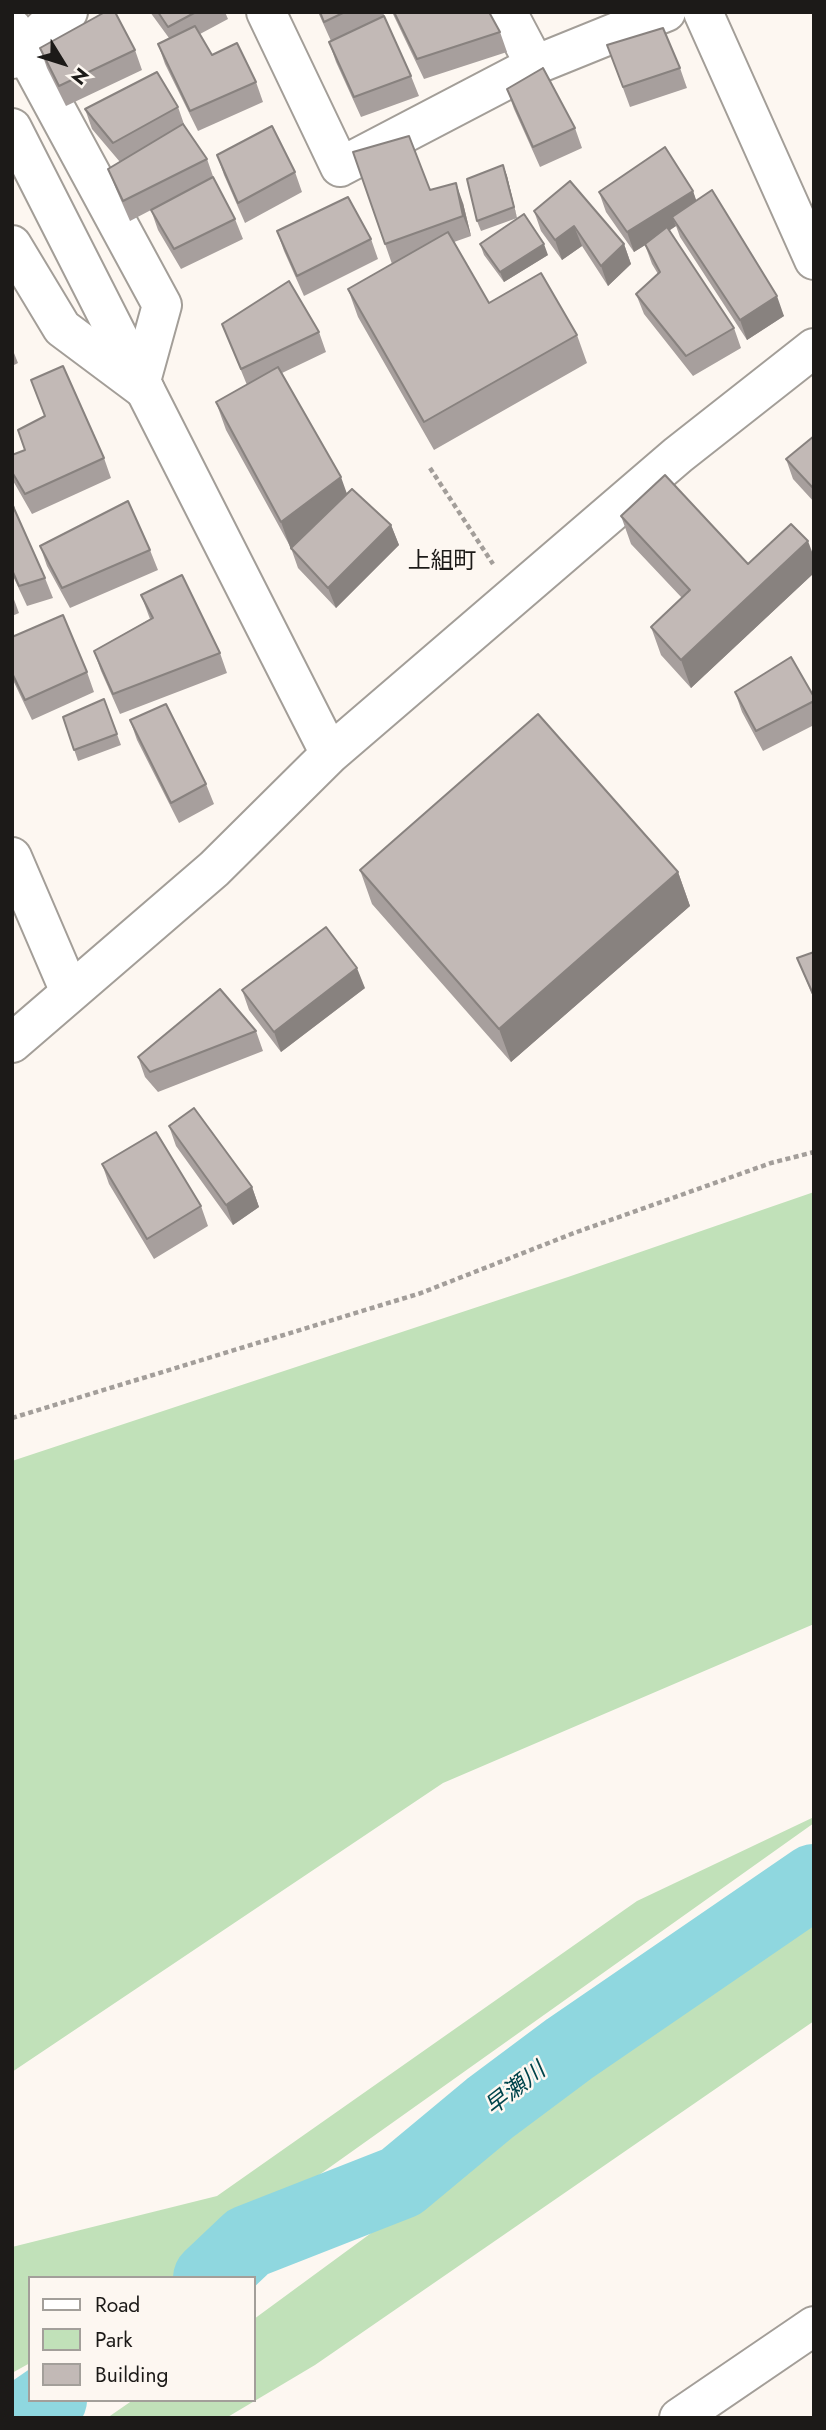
<!DOCTYPE html>
<html>
<head>
<meta charset="utf-8">
<style>
	body { margin:0 }
	#map { position:relative; width:826px; height:2430px; overflow:hidden; background:#fdf7f1; font-family:Jost,sans-serif }
	canvas { display:block }
	.frame { position:absolute; inset:0; border:14px solid #1c1a18; pointer-events:none }
	.legend { position:absolute; left:28px; top:2276px; width:228px; height:126px; box-sizing:border-box; background:#fdf7f1; border:2px solid #a39f9a; margin:0; padding:9px 12px; list-style:none; font-size:21px; color:#1c1a18 }
	.legend li { display:flex; align-items:center; gap:14px; height:35px }
	.legend b { width:35px; border:2px solid #a39f9a }
	.north { position:absolute; left:28px; top:28px; width:70px; height:70px; -webkit-text-stroke:5px #fdf7f1; paint-order:stroke; rotate:128deg; font-size:19px; font-weight:700; line-height:28px; text-align:center; color:#1c1a18 }
	.north::after { content:''; display:block; margin:auto; width:24px; height:32px; background:#1c1a18; clip-path:polygon(50% 0,100% 100%,50% 72%,0 100%) }
</style>
</head>
<body>
<div id="map">
<canvas width="826" height="2430"></canvas>
<div class="frame"></div>
<ul class="legend">
<li><b style="height:9px;background:#fff"></b>Road</li>
<li><b style="height:19px;background:#c1e1b9"></b>Park</li>
<li><b style="height:19px;background:#c2b9b6"></b>Building</li>
</ul>
<div class="north">N</div>
</div>
<script>
const ctx = document.querySelector('canvas').getContext('2d');
ctx.lineJoin = 'round';
function fillPath(path, color) { ctx.fillStyle = color; ctx.fill(path, 'evenodd'); }
const shape = rows => new Path2D(rows.map(r => 'M' + r).join(''));
function strokePath(path, color, width, dash) { ctx.strokeStyle = color; ctx.lineWidth = width; ctx.lineCap = dash ? 'butt' : 'round'; ctx.setLineDash(dash || []); ctx.stroke(path); }
function label(font, color, halo, rows, align = 'center') {
  ctx.font = font + ' Jost,"Noto Sans JP",sans-serif'; ctx.lineWidth = 5; ctx.setLineDash([]); ctx.textBaseline = 'middle'; ctx.strokeStyle = halo; ctx.fillStyle = color; for (const [text, x, y, turn = 0] of rows) {
    ctx.save(); ctx.translate(x, y); ctx.rotate((+turn || 0) * Math.PI / 180); ctx.textAlign = isNaN(turn) ? turn : align; if (halo) ctx.strokeText(text, 0, 0); ctx.fillText(text, 0, 0); ctx.restore();
  }
}
fillPath(shape([
	[814,1192,814,1624,443,1783,12,2072,12,1461,568,1277],
	[814,1817,814,1823,174,2278,30,2278,30,2363,12,2373,12,2247,217,2196,637,1901],
	[814,1895,814,2021,315,2365,226,2418,107,2418,133,2400,254,2400,254,2319,528,2118]
]), '#c1e1b9');
strokePath(shape([
	[210,2278,248,2242,401,2182,490,2108,569,2049,814,1881],
	[24,2418,50,2400]
]), '#8fd7df', 74);
const street = shape([
	[266,12,340,167,535,65,666,12],
	[507,12,535,65],
	[703,12,814,260],
	[12,28,162,305,141,381],
	[12,59,51,22,68,12],
	[12,245,62,328,145,390],
	[12,857,70,992],
	[679,2418,814,2326]
]);
const secondary = shape([
	[12,128,330,754],
	[12,1043,214,869,330,754,678,455,814,348]
]);
strokePath(street, '#a39e98', 42);
strokePath(secondary, '#a39e98', 42);
strokePath(shape([
	[430,468,493,564],
	[12,1418,421,1293,574,1233,771,1163,814,1152]
]), '#a39e9a', 4.5, [5, 3.5]);
strokePath(street, '#fff', 38);
strokePath(secondary, '#fff', 38);
fillPath(shape([
	[150,12,225,12,228,19,200,34,212,55,256,82,263,102,198,131,165,64,158,44,169,38],
	[318,12,383,12,385,18,411,76,419,96,361,117,336,62,329,42,331,41],
	[392,12,489,12,500,32,507,52,424,79],
	[607,45,680,68,687,88,630,107],
	[40,48,135,50,142,70,66,106,47,68],
	[507,89,575,128,582,148,540,167,514,109],
	[178,107,185,127,207,159,214,179,235,219,243,239,181,269,158,230,151,210,130,221,116,189,108,169,120,162,92,129,85,109],
	[353,152,430,190,463,203,471,236,454,242,489,303,577,335,587,363,434,450,358,317,348,289,392,264],
	[217,155,295,172,302,192,245,223,224,175],
	[503,165,507,176,517,218,481,231,477,221],
	[693,191,696,201,784,316,747,340,680,237,676,226,669,231,734,328,741,348,693,376,644,314,636,294,658,274,652,264,645,245,634,252,606,212,599,192],
	[534,211,624,244,631,264,608,286,582,246,562,260,541,231],
	[277,231,371,239,378,259,304,296,284,251],
	[480,244,548,255,504,282,484,255],
	[222,324,319,332,326,352,282,373,347,494,391,525,399,545,336,608,298,568,291,548,226,430,216,402,247,385],
	[12,348,18,363,12,366],
	[31,380,104,458,111,478,32,514,12,479,12,455,25,450,45,416],
	[814,436,814,502,793,479,786,459],
	[12,500,15,508,14,508,45,578,53,598,27,606,12,574],
	[621,516,748,564,814,557,814,573,691,688,661,655,651,627,682,598,631,544],
	[40,546,150,550,158,570,70,608,47,566],
	[12,594,19,613,12,616],
	[141,595,220,653,227,673,120,714,101,671,94,651,150,619],
	[12,637,87,672,94,692,32,720,12,678],
	[735,692,814,697,814,725,763,751,742,712],
	[104,699,121,745,78,761,63,717],
	[130,720,206,784,214,804,179,823,137,740],
	[360,870,678,872,690,906,511,1062,372,904],
	[814,952,814,999,797,958],
	[365,988,281,1052,249,1010,242,990],
	[256,1031,263,1051,158,1092,145,1077,138,1057],
	[169,1126,252,1187,259,1207,233,1225,176,1146],
	[102,1164,201,1206,208,1226,154,1259,109,1184]
]), '#a79f9d');
fillPath(shape([
	[503,165,507,176,517,218,514,207],
	[456,183,463,203,471,236,463,216],
	[693,191,700,211,672,217,676,226,634,252,627,232],
	[574,226,582,246,562,260,555,240],
	[544,244,548,255,504,282,500,272],
	[624,244,631,264,608,286,601,266],
	[777,296,784,316,747,340,740,320],
	[341,477,351,505,291,550,281,522],
	[391,525,399,545,336,608,328,588],
	[808,541,814,557,814,573,691,688,681,660],
	[678,872,690,906,511,1062,499,1029],
	[357,968,365,988,281,1052,274,1032],
	[252,1187,259,1207,233,1225,226,1205]
]), '#88827f');
const building = shape([
	[105,12,115,12,135,50,59,86,40,48,105,12],
	[158,12,196,12,168,27,158,12],
	[320,12,345,12,324,22,320,12],
	[394,12,489,12,500,32,417,59,394,12],
	[384,16,411,76,354,97,329,42,384,16],
	[195,26,212,55,237,43,256,82,190,111,158,44,195,26],
	[663,28,680,68,623,87,607,45,663,28],
	[543,68,575,128,533,147,507,89,543,68],
	[157,72,178,107,113,143,85,109,157,72],
	[183,124,207,159,123,201,108,169,183,124],
	[272,126,295,172,238,203,217,155,272,126],
	[409,136,430,190,456,183,463,216,385,244,353,152,409,136],
	[665,147,693,191,627,232,599,192,665,147],
	[503,165,514,207,477,221,467,179,503,165],
	[213,177,235,219,174,249,151,210,213,177],
	[570,181,624,244,601,266,574,226,555,240,534,211,570,181],
	[712,190,777,296,740,320,672,217,712,190],
	[348,197,371,239,297,276,277,231,348,197],
	[524,214,544,244,500,272,480,244,524,214],
	[667,227,734,328,686,356,636,294,660,272,645,244,667,227],
	[448,232,489,303,541,273,577,335,424,422,348,289,448,232],
	[289,281,319,332,241,369,222,324,289,281],
	[63,366,104,458,25,494,12,472,12,455,25,450,18,430,45,416,31,380,63,366],
	[278,367,341,477,281,522,216,402,278,367],
	[814,436,814,489,786,459,814,436],
	[665,475,748,564,791,524,808,541,681,660,651,627,690,590,621,516,665,475],
	[352,489,391,525,328,588,291,548,352,489],
	[128,501,150,550,62,588,40,546,128,501],
	[12,504,45,578,19,586,12,570,12,504],
	[182,575,220,653,113,694,94,651,153,618,141,595,182,575],
	[63,615,87,672,25,700,12,673,12,637,63,615],
	[791,657,814,697,814,701,756,731,735,692,791,657],
	[104,699,117,734,74,750,63,717,104,699],
	[166,704,206,784,171,803,130,720,166,704],
	[538,714,678,872,499,1029,360,870,538,714],
	[326,927,357,968,274,1032,242,990,326,927],
	[814,952,814,994,813,994,797,958,814,952],
	[220,989,256,1031,150,1072,138,1057,220,989],
	[194,1108,252,1187,226,1205,169,1126,194,1108],
	[156,1132,201,1206,147,1239,102,1164,156,1132]
]);
fillPath(building, '#c2b9b6');
strokePath(building, '#88827f', 2);
label('23px', '#1c1a18', '#fdf7f1', [
	["上組町",442,562]
]);
label('italic 23px', '#00444b', '#fdf7f1', [
	["早瀬川",516,2090,-38]
]);
</script>
</body>
</html>
